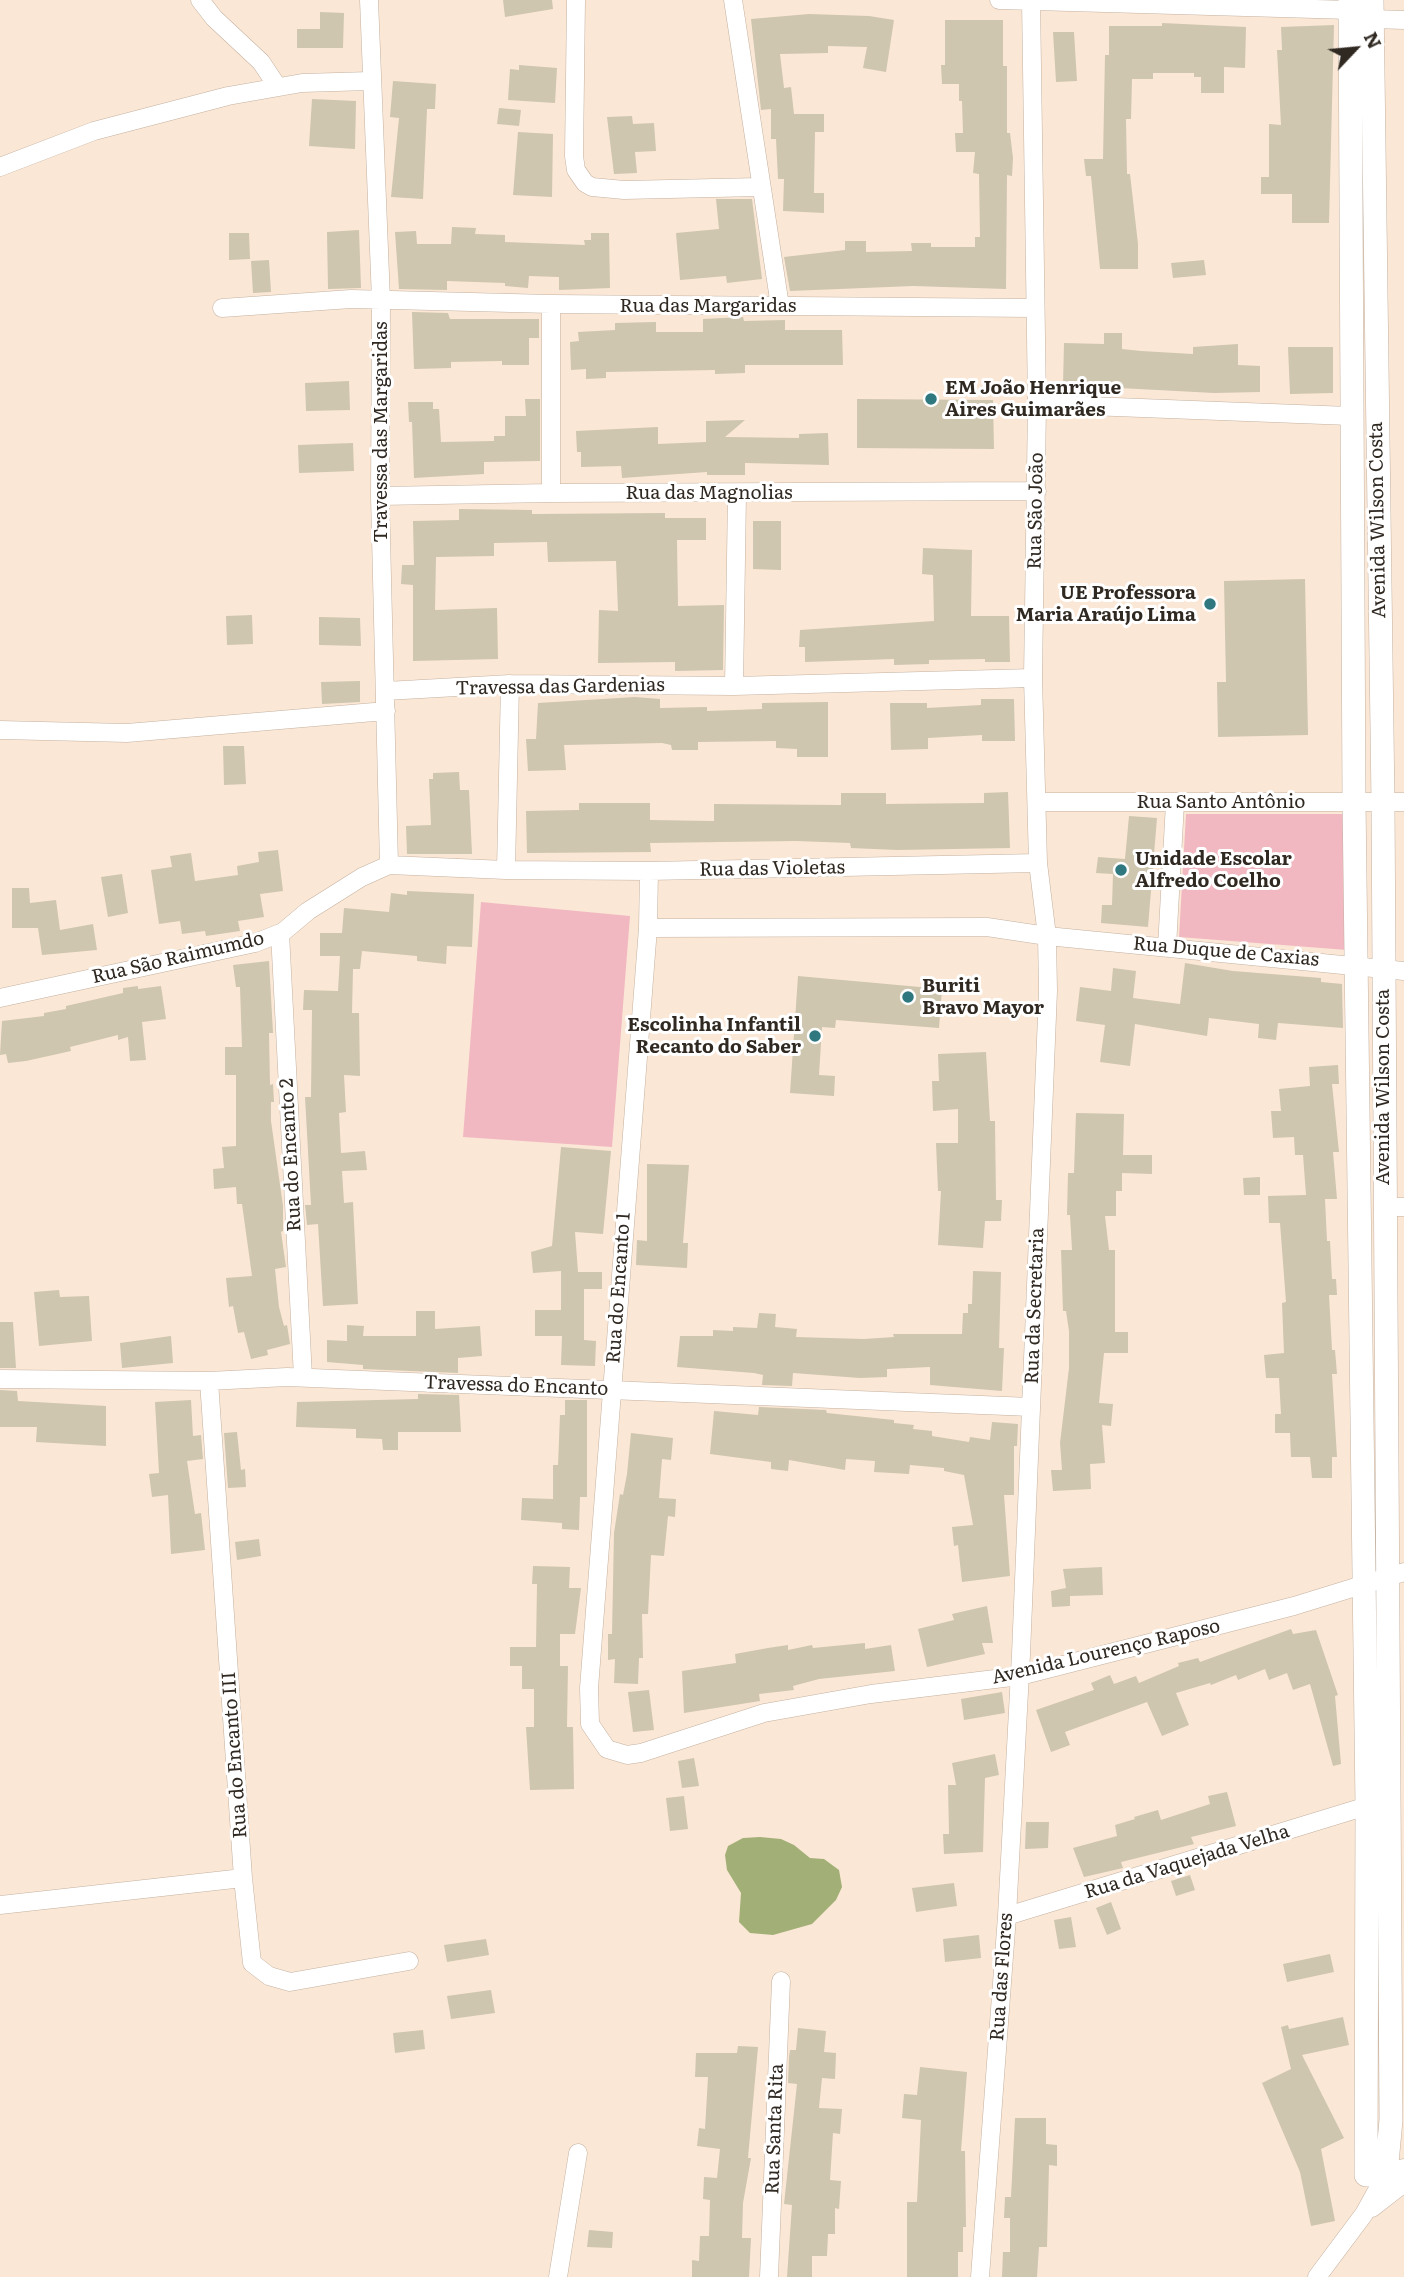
<!DOCTYPE html>
<html>
<head>
<meta charset="utf-8">
<style>
	body { margin:0 }
	#map { position:relative; width:1404px; height:2277px; overflow:hidden; background:#fbe7d5; font-family:Literata,serif }
	canvas { display:block }
	.north { position:absolute; left:1320px; top:14px; width:70px; height:70px; -webkit-text-stroke:5px #fff; paint-order:stroke; rotate:64deg; font-size:19px; font-weight:700; line-height:28px; text-align:center; color:#302922 }
	.north::after { content:''; display:block; margin:auto; width:24px; height:32px; background:#302922; clip-path:polygon(50% 0,100% 100%,50% 72%,0 100%) }
</style>
</head>
<body>
<div id="map">
<canvas width="1404" height="2277"></canvas>
<div class="north">N</div>
</div>
<script>
const ctx = document.querySelector('canvas').getContext('2d');
ctx.lineJoin = 'round';
function fillPath(path, color) { ctx.fillStyle = color; ctx.fill(path, 'evenodd'); }
const shape = rows => new Path2D(rows.map(r => 'M' + r).join(''));
function strokePath(path, color, width, dash) { ctx.strokeStyle = color; ctx.lineWidth = width; ctx.lineCap = dash ? 'butt' : 'round'; ctx.setLineDash(dash || []); ctx.stroke(path); }
function label(font, color, halo, rows, align = 'center') {
  ctx.font = font + ' Literata,serif'; ctx.lineWidth = 6; ctx.setLineDash([]); ctx.textBaseline = 'middle'; ctx.strokeStyle = halo; ctx.fillStyle = color; for (const [text, x, y, turn = 0] of rows) {
    ctx.save(); ctx.translate(x, y); ctx.rotate((+turn || 0) * Math.PI / 180); ctx.textAlign = isNaN(turn) ? turn : align; if (halo) ctx.strokeText(text, 0, 0); ctx.fillText(text, 0, 0); ctx.restore();
  }
}
fillPath(shape([
	[1186,814,1345,814,1347,950,1179,937],
	[481,902,630,916,612,1147,463,1137]
]), '#f1b8c2');
fillPath(shape([
	[760,1837,781,1839,794,1845,810,1858,824,1859,839,1870,842,1887,836,1900,812,1924,773,1935,750,1933,739,1922,741,1893,727,1870,725,1855,728,1846,743,1838]
]), '#a2b077');
fillPath(shape([
	[503,0,552,0,553,9,505,17],
	[320,12,344,13,343,48,297,48,297,29,320,29],
	[809,14,869,16,894,20,886,72,863,68,867,47,828,46,828,53,780,54,784,88,791,87,794,114,824,114,824,132,815,132,814,193,824,193,824,213,783,211,784,179,778,179,776,139,771,139,771,109,761,110,751,19],
	[945,20,1003,20,1003,66,1007,66,1007,133,1010,133,1013,158,1012,176,1007,175,1006,289,913,286,790,291,784,257,845,250,845,241,866,241,866,252,912,251,911,243,931,243,931,247,975,247,975,237,980,237,979,174,973,173,975,152,956,152,955,133,963,133,962,101,959,101,959,84,942,84,941,65,945,65],
	[1162,23,1246,27,1245,68,1224,67,1224,93,1201,93,1201,77,1194,77,1194,73,1153,73,1153,79,1132,79,1131,119,1126,119,1127,174,1130,174,1138,244,1138,269,1100,269,1091,176,1086,176,1084,159,1103,159,1105,55,1109,55,1109,26,1162,26],
	[1334,25,1329,223,1292,223,1292,194,1261,194,1261,177,1269,177,1269,124,1281,125,1277,50,1282,50,1281,27],
	[1053,32,1074,32,1077,81,1056,82],
	[519,65,557,68,555,103,508,100,510,69,519,70],
	[393,81,436,84,435,109,427,109,423,199,391,197,399,118,390,117],
	[312,99,356,101,355,149,309,146],
	[499,108,521,110,519,126,497,124],
	[632,116,633,124,654,123,656,151,635,152,637,173,614,174,607,117],
	[518,132,553,134,552,197,513,195],
	[716,199,752,199,762,279,727,283,726,276,680,280,676,233,719,229],
	[452,227,476,228,475,234,505,235,505,242,585,245,584,240,591,240,591,233,609,233,610,288,559,290,559,277,529,276,528,288,505,286,505,283,447,281,447,290,399,289,395,232,416,231,417,244,451,244],
	[359,230,361,288,328,289,327,232],
	[229,233,249,233,250,259,229,260],
	[269,260,271,292,253,293,251,261],
	[1204,260,1206,275,1173,278,1171,263],
	[412,312,448,313,450,319,539,319,539,338,529,338,529,365,502,365,502,361,451,362,451,368,414,369],
	[743,317,744,321,785,320,785,330,842,330,843,365,745,365,745,373,715,374,715,370,606,372,606,378,586,379,586,369,571,370,570,342,579,341,578,332,615,330,615,323,656,322,656,332,703,332,703,319],
	[1104,333,1122,333,1122,349,1141,351,1193,354,1193,347,1238,344,1238,365,1260,366,1260,392,1214,393,1063,385,1064,343,1104,344],
	[1288,347,1333,347,1333,393,1290,394],
	[349,381,350,410,306,411,305,383],
	[525,399,540,399,540,461,484,462,484,474,414,478,412,422,409,422,408,402,433,402,433,409,439,409,441,442,494,441,494,436,505,436,505,416,526,416],
	[857,399,993,400,994,449,857,448],
	[745,420,725,437,799,438,799,434,828,433,829,465,745,463,745,475,707,475,707,472,622,478,621,466,581,467,581,452,577,452,576,431,658,427,658,444,706,442,706,421],
	[353,443,354,471,299,473,298,445],
	[459,509,532,510,532,514,665,513,665,518,706,518,706,540,677,540,678,606,724,605,723,670,675,671,675,662,598,663,599,610,618,611,616,561,548,562,547,542,494,543,494,556,436,557,435,610,497,608,498,659,413,661,413,585,401,584,402,565,414,565,413,521,459,520],
	[753,521,781,521,781,570,753,569],
	[923,548,972,550,971,616,1009,616,1010,662,985,662,985,659,929,660,929,664,894,665,894,659,805,662,805,647,799,647,800,630,934,621,933,575,922,574],
	[1305,579,1308,735,1218,737,1217,682,1226,682,1224,581],
	[252,615,253,644,227,645,226,616],
	[319,617,360,618,361,646,319,645],
	[360,681,360,702,322,704,321,682],
	[635,697,660,699,660,708,707,707,707,711,762,709,762,703,828,702,828,757,797,757,797,749,776,748,776,741,698,742,698,750,672,750,671,745,662,743,564,745,566,770,528,771,526,739,536,739,538,703],
	[981,699,1014,699,1015,741,982,741,982,735,928,738,928,749,891,750,890,703,927,703,927,708,981,705],
	[223,746,244,746,246,784,224,785],
	[459,772,460,790,469,790,472,854,407,854,406,826,431,825,429,779,433,779,433,773],
	[1008,792,1010,848,897,850,851,848,850,843,796,841,650,843,651,852,527,853,526,811,579,810,579,803,650,803,650,820,714,821,714,804,841,805,841,793,886,793,886,804,984,803,984,793],
	[1129,816,1157,818,1148,927,1101,923,1102,905,1112,905,1113,874,1096,873,1098,857,1125,859],
	[278,850,283,891,260,894,264,917,238,921,240,931,206,936,205,931,182,934,180,921,159,924,151,870,172,867,170,856,191,853,195,881,238,875,237,866,259,862,258,852],
	[122,874,128,913,108,917,101,877],
	[12,888,29,888,30,903,56,900,60,930,93,924,97,950,42,955,38,928,12,928],
	[407,891,474,894,472,947,447,946,446,964,417,961,417,956,362,951,360,969,353,969,352,1013,359,1013,360,1076,344,1075,346,1112,339,1113,341,1153,365,1151,367,1170,342,1171,344,1203,353,1202,358,1304,323,1306,318,1224,307,1225,305,1205,311,1205,305,1097,311,1097,312,1010,303,1010,304,990,338,991,340,956,320,956,320,933,342,933,344,908,389,912,391,893,407,895],
	[269,961,273,1033,269,1033,270,1085,273,1084,274,1102,271,1102,271,1121,283,1206,283,1231,281,1232,286,1267,275,1269,279,1307,284,1326,287,1325,290,1344,267,1350,268,1355,251,1359,244,1332,238,1333,233,1306,229,1307,226,1278,252,1276,242,1204,237,1204,236,1187,214,1189,213,1169,224,1168,222,1147,236,1146,236,1075,225,1075,225,1047,242,1047,240,987,236,987,233,965],
	[1185,963,1233,971,1321,978,1321,982,1342,984,1343,1028,1278,1023,1276,1040,1258,1038,1259,1024,1209,1018,1207,1036,1135,1024,1130,1066,1100,1062,1105,1025,1076,1021,1080,987,1111,991,1113,968,1136,971,1133,998,1180,1004],
	[798,976,942,989,939,1028,836,1020,835,1028,822,1027,819,1075,835,1076,834,1096,790,1093],
	[138,986,138,989,161,986,166,1019,142,1022,146,1060,130,1061,128,1037,118,1040,118,1035,70,1047,71,1051,26,1061,8,1063,6,1054,0,1055,2,1021,44,1016,44,1013,66,1009,66,1006,123,993,123,988],
	[986,1052,990,1121,995,1121,996,1200,1002,1200,1001,1221,985,1221,983,1248,938,1245,941,1191,938,1191,936,1143,958,1143,958,1109,933,1111,932,1081,939,1081,938,1054],
	[1338,1065,1339,1084,1332,1084,1339,1152,1333,1152,1337,1199,1325,1199,1327,1241,1330,1241,1332,1279,1336,1279,1337,1295,1329,1295,1332,1350,1335,1350,1337,1374,1332,1374,1337,1457,1332,1457,1332,1478,1312,1478,1310,1457,1291,1457,1290,1433,1275,1433,1275,1414,1281,1414,1279,1378,1266,1378,1264,1355,1284,1353,1282,1303,1286,1302,1280,1223,1269,1223,1268,1196,1306,1195,1303,1155,1295,1155,1294,1137,1273,1138,1271,1111,1281,1111,1279,1089,1310,1086,1309,1067],
	[1076,1113,1124,1114,1123,1155,1152,1155,1152,1174,1122,1173,1122,1191,1116,1191,1116,1216,1105,1216,1109,1250,1115,1250,1115,1332,1128,1332,1128,1353,1104,1353,1099,1403,1113,1404,1111,1426,1102,1425,1105,1463,1090,1464,1091,1489,1053,1491,1051,1470,1062,1470,1060,1443,1069,1368,1069,1331,1066,1311,1063,1311,1061,1250,1072,1250,1070,1215,1067,1215,1068,1173,1074,1173],
	[561,1147,611,1151,603,1234,575,1232,578,1272,602,1272,602,1289,584,1289,584,1340,596,1341,595,1366,561,1365,562,1336,535,1336,535,1310,561,1310,561,1271,533,1273,531,1252,552,1246],
	[647,1164,689,1165,683,1243,688,1243,687,1268,636,1265,637,1240,647,1241],
	[1260,1177,1260,1195,1244,1195,1243,1178],
	[973,1271,1001,1272,999,1348,1004,1348,1002,1391,930,1385,930,1367,887,1369,887,1377,860,1378,793,1373,792,1386,762,1385,763,1375,754,1373,677,1367,680,1336,713,1336,713,1330,733,1331,733,1327,757,1328,759,1313,776,1314,775,1327,797,1329,796,1337,864,1339,894,1337,893,1334,962,1334,963,1313,968,1313,968,1304,972,1304],
	[59,1290,60,1297,89,1296,92,1341,39,1346,34,1292],
	[416,1311,435,1311,435,1329,480,1326,482,1356,458,1358,458,1373,363,1369,363,1365,327,1362,327,1340,347,1341,347,1325,364,1326,363,1336,416,1336],
	[0,1322,13,1322,16,1368,0,1368],
	[171,1336,173,1363,122,1368,120,1343],
	[0,1390,17,1391,18,1401,106,1406,106,1446,36,1442,37,1427,0,1427],
	[418,1394,459,1395,461,1432,398,1432,398,1450,383,1450,382,1439,356,1438,356,1429,296,1427,297,1402,418,1399],
	[191,1400,193,1436,201,1435,203,1459,187,1461,195,1514,201,1513,205,1550,171,1554,168,1495,152,1497,149,1474,159,1473,155,1402],
	[565,1400,587,1400,587,1497,580,1497,579,1530,562,1529,562,1523,521,1520,522,1498,553,1499,553,1465,558,1465,560,1415,565,1415],
	[759,1407,826,1410,827,1413,894,1420,894,1423,914,1425,913,1429,932,1431,932,1436,969,1442,970,1437,990,1440,992,1422,1018,1424,1017,1446,1014,1446,1014,1495,1004,1495,1010,1576,962,1582,958,1545,954,1546,952,1527,973,1525,964,1475,944,1471,944,1468,910,1465,909,1474,874,1472,875,1461,846,1459,845,1470,789,1460,788,1471,771,1469,771,1462,710,1454,714,1411,758,1415],
	[237,1432,241,1470,245,1469,246,1487,228,1488,224,1433],
	[631,1433,673,1438,671,1460,662,1459,659,1498,676,1499,675,1517,668,1516,664,1556,651,1555,648,1614,642,1614,643,1658,639,1658,638,1684,614,1683,615,1659,608,1660,608,1634,612,1634,614,1533,620,1494,623,1495,627,1474],
	[259,1539,261,1556,237,1560,235,1542],
	[533,1566,570,1567,569,1588,581,1588,575,1634,560,1634,560,1666,568,1666,567,1727,573,1727,574,1789,530,1790,526,1727,534,1727,534,1689,522,1689,522,1666,510,1666,510,1647,536,1647,537,1584,532,1584],
	[1102,1567,1103,1595,1070,1596,1070,1606,1052,1607,1051,1591,1066,1588,1063,1569],
	[987,1606,993,1643,982,1643,985,1654,927,1667,918,1629,954,1620,952,1614],
	[1291,1629,1293,1634,1316,1630,1338,1695,1335,1696,1341,1764,1333,1766,1310,1684,1293,1690,1287,1673,1269,1680,1265,1669,1238,1680,1236,1675,1211,1685,1210,1683,1176,1693,1189,1725,1162,1736,1147,1702,1065,1732,1070,1745,1051,1752,1036,1710,1094,1690,1091,1683,1110,1675,1114,1684,1136,1676,1139,1683,1179,1666,1178,1663,1198,1658,1200,1662],
	[865,1643,865,1649,891,1645,895,1671,819,1679,793,1686,794,1690,759,1694,760,1701,684,1713,682,1671,736,1663,735,1654,768,1648,788,1645,788,1650,812,1645,813,1648],
	[649,1690,654,1730,633,1732,628,1692],
	[1002,1692,1005,1713,964,1720,961,1699],
	[995,1754,999,1775,985,1778,983,1852,944,1854,943,1834,949,1834,948,1785,956,1785,952,1763],
	[694,1758,699,1786,682,1788,678,1761],
	[1227,1792,1236,1826,1191,1837,1194,1844,1121,1862,1123,1868,1084,1877,1073,1848,1117,1836,1115,1825,1135,1819,1134,1817,1158,1810,1161,1820,1210,1804,1208,1796],
	[684,1796,688,1829,670,1831,666,1798],
	[1026,1822,1049,1822,1048,1848,1025,1849],
	[1190,1875,1195,1890,1176,1896,1171,1881],
	[954,1883,957,1906,916,1912,912,1888],
	[1111,1902,1121,1929,1107,1935,1096,1908],
	[1071,1917,1076,1947,1059,1949,1054,1920],
	[979,1935,981,1958,945,1962,943,1939],
	[486,1939,489,1955,447,1962,444,1945],
	[1330,1954,1334,1972,1287,1982,1283,1964],
	[491,1990,495,2013,451,2019,447,1996],
	[1343,2017,1349,2045,1302,2055,1344,2138,1321,2149,1335,2221,1311,2226,1300,2172,1262,2083,1291,2069,1281,2027,1288,2025,1289,2029],
	[798,2028,826,2031,824,2052,836,2053,835,2079,822,2078,819,2108,842,2109,840,2134,833,2133,830,2180,841,2181,839,2209,835,2208,835,2234,828,2234,827,2256,812,2256,812,2277,787,2277,792,2205,784,2204,797,2084,788,2083,789,2057,790,2050,796,2050],
	[423,2030,425,2049,395,2053,393,2033],
	[738,2046,758,2047,748,2158,751,2158,743,2203,742,2238,751,2238,749,2277,692,2277,692,2260,699,2261,700,2236,709,2236,710,2200,703,2199,704,2177,717,2178,720,2149,697,2146,699,2128,705,2129,708,2077,695,2077,696,2053,737,2053],
	[920,2067,967,2072,961,2151,965,2151,966,2227,963,2227,963,2252,958,2252,958,2277,907,2277,907,2202,917,2202,921,2120,902,2118,904,2094,917,2095],
	[1015,2118,1046,2118,1046,2144,1057,2145,1057,2166,1049,2165,1047,2247,1039,2247,1037,2277,1002,2277,1003,2252,1010,2252,1010,2218,1004,2218,1005,2197,1011,2197],
	[589,2230,613,2232,612,2248,587,2247]
]), '#cec6af');
const minor = shape([
	[200,0,214,18,261,62,277,86],
	[369,0,381,300,380,496,389,865],
	[576,0,574,156,576,170,585,183,592,187,624,190,760,187],
	[733,0,780,306],
	[999,0,1350,10],
	[1372,19,1404,20],
	[0,167,94,131,228,96,302,83,370,81],
	[551,304,551,493],
	[222,308,351,299,551,304,1035,308],
	[1037,404,1350,416],
	[380,496,551,493,1037,491],
	[734,686,737,494],
	[386,691,510,684,734,686,1033,678],
	[0,730,127,733,386,711],
	[1037,802,1404,802],
	[506,870,510,684],
	[649,871,648,928,589,1688,590,1724,607,1749,627,1755,641,1753,764,1713,871,1694,1020,1676,1294,1606,1404,1572],
	[648,928,987,927,1047,936,1404,971],
	[280,933,303,1377],
	[1167,947,1175,803],
	[0,998,255,943,283,932,308,911,362,877,389,865,506,870,649,871,1038,863],
	[1384,1207,1404,1207],
	[0,1379,209,1381,287,1377,1031,1407],
	[209,1381,243,1878,252,1963,269,1976,290,1982,409,1961],
	[0,1905,243,1878],
	[1007,1916,1367,1806],
	[1375,2174,1404,2168],
	[1372,2208,1404,2183],
	[558,2277,578,2153],
	[769,2277,781,1981],
	[980,2277,1007,1916,1021,1654,1048,991,1047,936,1038,863,1033,678,1037,404,1031,0],
	[1317,2277,1364,2214,1386,2174]
]);
const tertiary = shape([
	[1350,0,1354,800,1367,1806,1366,2175],
	[1372,0,1383,802,1391,2120,1386,2174]
]);
strokePath(minor, '#c4b1a0', 19);
strokePath(tertiary, '#c4b1a0', 24);
strokePath(minor, '#fff', 18);
strokePath(tertiary, '#fff', 23);
for (const [x, y, r, color] of [
	[931,399,7,"#2f787f"],
	[1210,604,7,"#2f787f"],
	[1121,870,7,"#2f787f"],
	[908,997,7,"#2f787f"],
	[815,1036,7,"#2f787f"]
]) { const dot = new Path2D(); dot.arc(x, y, r, 0, 2 * Math.PI); ctx.fillStyle = color; ctx.fill(dot); strokePath(dot, '#fff', 2.5); }
label('19px', '#302922', '#fff', [
	["Rua das Margaridas",708,306],
	["Travessa das Margaridas",381,432,-90],
	["Rua das Magnolias",709,493],
	["Rua São João",1036,511,-89],
	["Avenida Wilson Costa",1378,520,-91],
	["Travessa das Gardenias",560,687,-1],
	["Rua Santo Antônio",1221,802],
	["Rua das Violetas",772,869,-1],
	["Rua Duque de Caxias",1226,952,5],
	["Rua São Raimumdo",178,958,-13],
	["Avenida Wilson Costa",1383,1087,-90],
	["Rua do Encanto 2",291,1155,-93],
	["Rua do Encanto 1",619,1288,-86],
	["Rua da Secretaria",1035,1306,-88],
	["Travessa do Encanto",516,1386,2],
	["Avenida Lourenço Raposo",1106,1652,-13],
	["Rua do Encanto III",235,1755,-94],
	["Rua da Vaquejada Velha",1187,1862,-17],
	["Rua das Flores",1002,1977,-86],
	["Rua Santa Rita",775,2129,-88]
]);
label('bold 19px', '#302922', '#fff', [
	["EM João Henrique",945,388],
	["Aires Guimarães",945,410],
	["UE Professora",1196,593,"right"],
	["Maria Araújo Lima",1196,615,"right"],
	["Unidade Escolar",1135,859],
	["Alfredo Coelho",1135,881],
	["Buriti",922,986],
	["Bravo Mayor",922,1008],
	["Escolinha Infantil",801,1025,"right"],
	["Recanto do Saber",801,1047,"right"]
], 'left');
</script>
</body>
</html>
